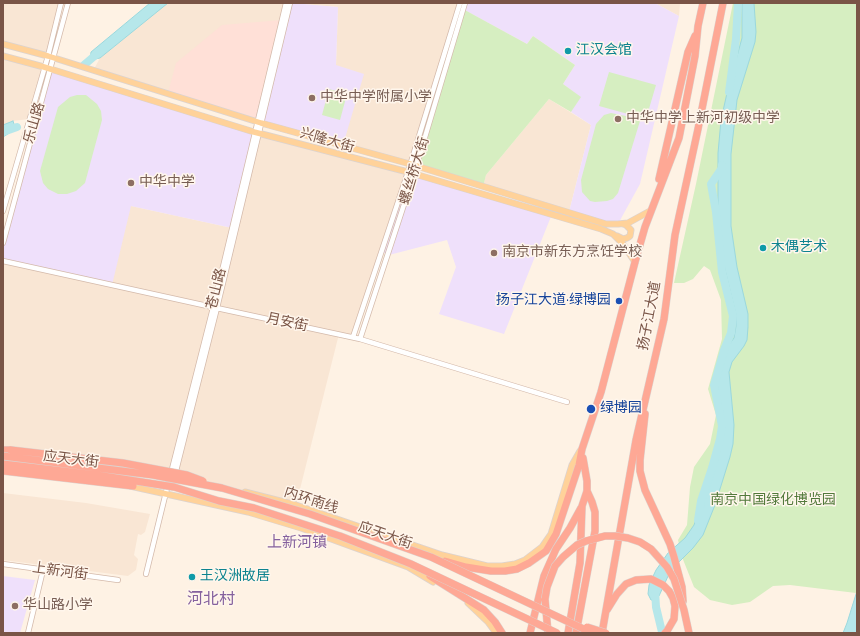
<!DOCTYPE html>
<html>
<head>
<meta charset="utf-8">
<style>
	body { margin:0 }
	#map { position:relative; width:860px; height:636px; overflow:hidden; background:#fef2e4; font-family:"Titillium Web",sans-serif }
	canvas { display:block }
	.frame { position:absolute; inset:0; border:4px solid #7a5547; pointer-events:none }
</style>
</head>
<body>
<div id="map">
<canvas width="860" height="636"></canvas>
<div class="frame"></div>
</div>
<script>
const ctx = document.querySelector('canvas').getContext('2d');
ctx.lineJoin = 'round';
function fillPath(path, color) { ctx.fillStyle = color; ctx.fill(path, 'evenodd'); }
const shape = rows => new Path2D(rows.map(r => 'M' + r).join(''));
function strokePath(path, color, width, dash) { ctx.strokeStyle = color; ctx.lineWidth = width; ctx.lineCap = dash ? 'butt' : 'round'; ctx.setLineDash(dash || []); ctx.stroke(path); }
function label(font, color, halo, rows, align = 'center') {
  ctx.font = font + ' "Titillium Web","Noto Sans SC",sans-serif'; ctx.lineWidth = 3; ctx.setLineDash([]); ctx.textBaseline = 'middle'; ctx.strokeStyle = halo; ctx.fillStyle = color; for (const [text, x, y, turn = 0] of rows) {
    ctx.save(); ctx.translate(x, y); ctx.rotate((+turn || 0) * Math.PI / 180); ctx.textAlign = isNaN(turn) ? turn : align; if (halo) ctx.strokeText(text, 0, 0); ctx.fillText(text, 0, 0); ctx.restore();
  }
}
fillPath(shape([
	[3,3,61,3,48,56,3,44],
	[167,3,286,3,282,20,168,93,93,71,100,58],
	[292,3,460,3,410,164,343,145,336,65,338,7],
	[655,3,680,3,679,16],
	[3,57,47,68,30,119,12,121,3,125],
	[549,99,591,125,569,212,483,187,486,175],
	[259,133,408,172,353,337,339,334,296,505,175,475],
	[131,206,232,228,170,474,3,452,3,261],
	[3,493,86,503,150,514,145,532,141,535,138,534,134,555,138,559,136,570,128,576,3,560]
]), '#f9e6d4');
fillPath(shape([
	[282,20,257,121,168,93,176,63,222,25]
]), '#ffe0d7');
fillPath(shape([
	[292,3,338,7,336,65,364,74,343,145,261,123],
	[460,3,655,3,679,16,640,184,618,224,569,212,591,125,571,112,580,97,563,84,575,65,533,36,527,44,459,7],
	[50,68,255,132,232,228,131,206,112,285,3,261,3,243],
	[408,172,552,214,504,334,439,314,456,267,447,240,389,255,382,252],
	[3,576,35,580,20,633,3,633]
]), '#efe0fb');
fillPath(shape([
	[733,3,857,3,856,593,790,585,773,586,750,602,732,605,710,600,694,587,682,557,678,540,687,525,690,487,694,467,710,444,716,415,708,389,722,339,721,300,710,270,704,266,693,279,684,283,674,283,696,184],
	[463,9,527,44,533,36,575,65,563,84,581,97,571,112,549,99,486,175,483,187,417,166],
	[609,72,656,85,646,119,599,106],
	[329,89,347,94,340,120,322,115],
	[77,95,86,95,97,104,101,111,102,120,85,183,76,191,67,194,58,194,48,189,43,183,40,171,58,107,70,97],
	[611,113,626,116,633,124,635,119,640,121,618,193,613,199,607,201,595,202,590,201,582,192,581,180,596,124,604,115]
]), '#d6eec1');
const water = shape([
	[150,3,168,3,100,58,90,60,91,52,150,3],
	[742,3,754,3,756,32,755,42,737,100,731,154,731,226,737,267,748,314,748,327,747,340,744,346,732,362,729,372,734,425,733,444,730,457,715,505,703,535,693,548,677,564,669,574,659,596,655,600,651,600,648,594,649,585,656,570,668,553,685,538,694,525,719,452,720,441,722,424,716,375,717,368,722,354,734,338,736,326,736,315,725,270,718,227,718,153,721,120,727,93,742,38,742,3],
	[13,121,15,127,11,132,3,137,3,125,13,121],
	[857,591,857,633,843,633,847,623,857,591]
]);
fillPath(water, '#b6e7ea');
strokePath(water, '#9bd8dd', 1);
strokePath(shape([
	[84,65,98,53],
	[729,92,736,39,738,3],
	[3,132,17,127],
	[698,520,701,501,712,468,720,439,722,426,714,385,724,350,731,333,733,316,722,272,716,212,711,184,722,168,722,165],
	[655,590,656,607,662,632]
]), '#b6e7ea', 8);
const minor = shape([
	[3,211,48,56,61,3],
	[3,243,68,3],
	[3,261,212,307,360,339,567,402],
	[353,337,408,172,460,3],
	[360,339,414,174,465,3],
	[171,473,216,296,286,3],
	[175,475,217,308,290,3],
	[3,564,118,580],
	[146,574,168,484],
	[28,633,43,570]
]);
const major = shape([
	[3,44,48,56,261,123,410,164,606,224,618,224,628,223,650,211],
	[3,56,44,67,254,132,408,172,601,229,613,234,623,244,635,262],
	[617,236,623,239,627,238,630,236,631,230,626,225,623,224],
	[84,462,145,471],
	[130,486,248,512,301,528,408,567,433,582],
	[245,492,296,505,442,555,487,566,502,566,515,564,525,560,542,547,551,534,572,465,580,451],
	[468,603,488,622,496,633]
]);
const highway = shape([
	[659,179,688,52,695,36],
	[645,414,640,460,640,471,645,490,670,544,674,557,682,587,683,601],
	[3,450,11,450],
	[445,561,466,567,491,571,505,571,517,569,529,563,546,551,556,534,579,465,582,449,601,392,635,262,645,227,679,138,695,56,698,26,703,3],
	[430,576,484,610,495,622,502,633],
	[545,599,548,633],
	[607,610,617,594,626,584,636,580,651,579,663,585,669,591,673,598,675,606,674,619,667,631,665,633],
	[530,633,544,576,556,549,570,528,581,508],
	[568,633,580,563,582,506,587,491,587,481,583,458],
	[576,633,595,531,595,512,592,502,587,491],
	[602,633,636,440,664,319,675,235,698,129,723,3]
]);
strokePath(minor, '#d4baab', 6);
strokePath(major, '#dcd3cf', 7);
strokePath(highway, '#dcd3cf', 8);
strokePath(minor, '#fff', 4.5);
strokePath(major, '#ffd29a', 5.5);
strokePath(highway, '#fea895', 7);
const highwayBridge = shape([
	[11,450,123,463,187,475,203,481],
	[3,456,153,475,222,488,310,514,431,557,592,633],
	[3,464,97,475,174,487,219,501,254,508,340,536,411,564,557,633],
	[4,471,133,486],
	[545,599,547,587,555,566,563,557,577,545,586,541,605,536,615,536,628,538,640,542,651,549,667,567,674,579,684,610,689,633],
	[587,627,606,633]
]);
strokePath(highwayBridge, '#dcd3cf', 8, []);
strokePath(highwayBridge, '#fea895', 7);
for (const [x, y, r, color] of [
	[568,51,4,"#0f9aa8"],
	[312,98,4,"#8d6e63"],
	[618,119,4,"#8d6e63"],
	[131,183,4,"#8d6e63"],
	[763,248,4,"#0f9aa8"],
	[494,253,4,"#8d6e63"],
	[619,301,4,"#1a4fb4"],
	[591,409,5,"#1a4fb4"],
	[192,577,4,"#0f9aa8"],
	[15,606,4,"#8d6e63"]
]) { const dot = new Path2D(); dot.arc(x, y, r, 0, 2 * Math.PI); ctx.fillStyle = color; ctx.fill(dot); strokePath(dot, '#fff6ec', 1.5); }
label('14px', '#0d838f', '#fff6ec', [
	["江汉会馆",576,51],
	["木偶艺术",771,248],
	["王汉洲故居",200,577]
], 'left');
label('14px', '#785e54', '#fff6ec', [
	["中华中学附属小学",320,98],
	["中华中学上新河初级中学",626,119],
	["中华中学",139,183],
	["南京市新东方烹饪学校",502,253],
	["华山路小学",23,606]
], 'left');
label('14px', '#7a5547', '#fff6ec', [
	["乐山路",35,123,-74],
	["兴隆大街",327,141,16],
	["螺丝桥大街",415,171,-73],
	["苍山路",217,289,-76],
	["扬子江大道",650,316,-79],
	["月安街",287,323,12],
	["应天大街",71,460,7],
	["内环南线",311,501,18],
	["应天大街",385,536,19],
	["上新河街",60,572,8]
]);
label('14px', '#164399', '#fff6ec', [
	["扬子江大道·绿博园",611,301],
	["绿博园",600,409,"left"]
], 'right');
label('14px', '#527a3b', '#fff6ec', [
	["南京中国绿化博览园",773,501]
]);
label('15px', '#85619e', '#fff6ec', [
	["上新河镇",297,543]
]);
label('16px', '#85619e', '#fff6ec', [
	["河北村",211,600]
]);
</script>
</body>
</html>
